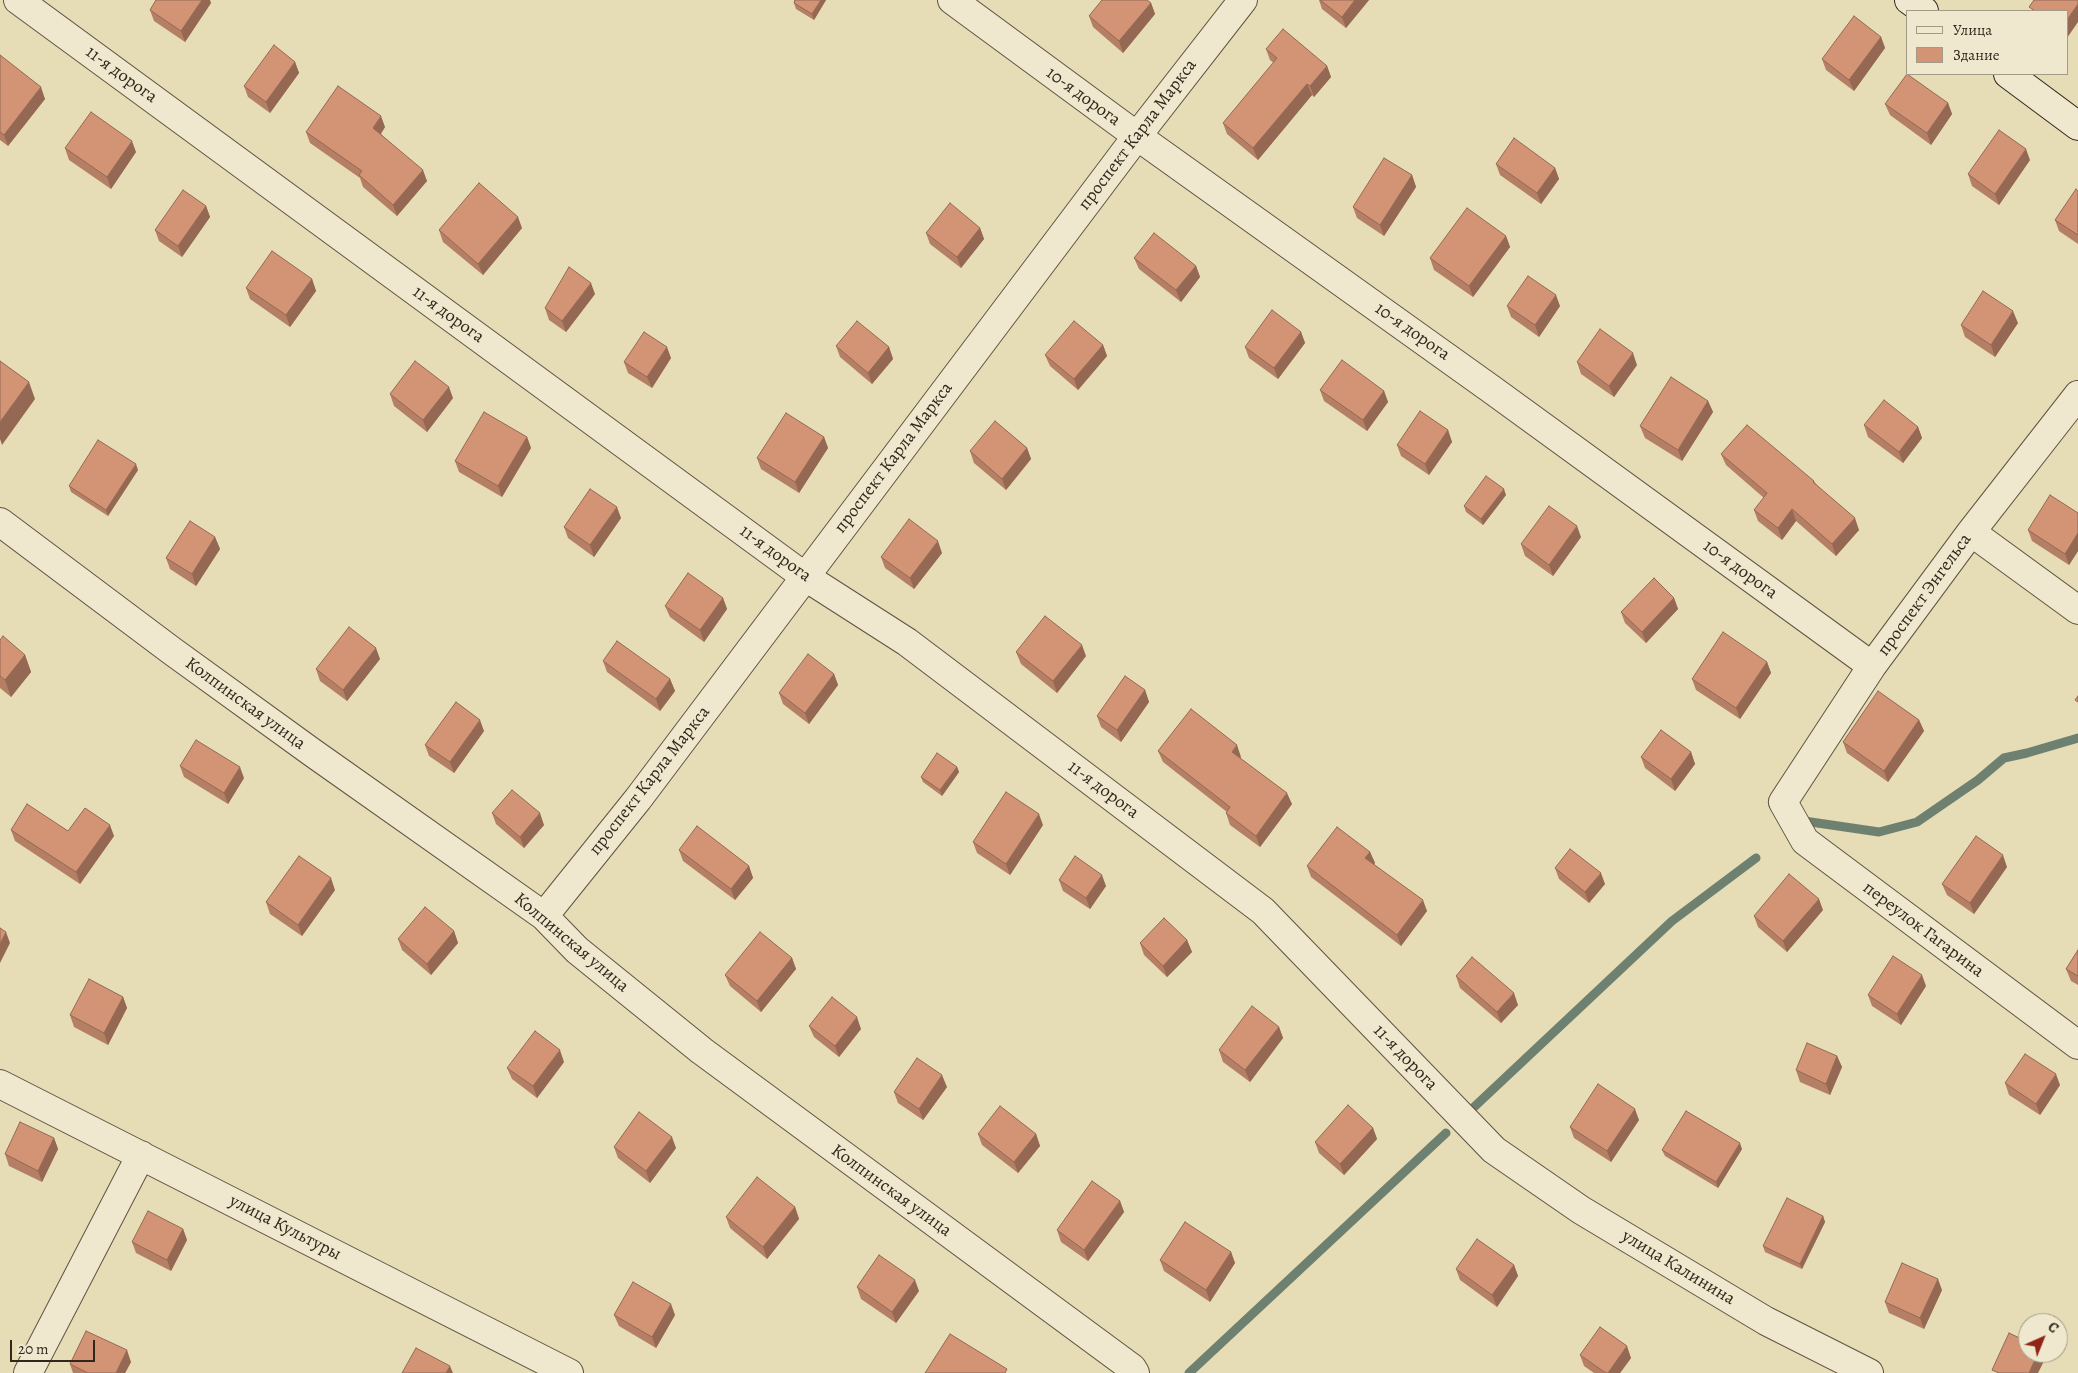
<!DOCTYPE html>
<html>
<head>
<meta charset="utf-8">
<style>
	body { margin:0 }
	#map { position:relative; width:2078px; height:1373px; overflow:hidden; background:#e6dcb5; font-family:Alegreya,serif }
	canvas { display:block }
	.legend { position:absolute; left:1906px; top:10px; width:162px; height:65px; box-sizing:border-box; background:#efe8cf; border:1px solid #a39b87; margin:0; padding:6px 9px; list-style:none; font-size:15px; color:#31271b }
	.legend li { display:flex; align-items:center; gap:10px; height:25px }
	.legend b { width:25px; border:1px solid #a39b87 }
	.north { position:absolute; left:2018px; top:1313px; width:50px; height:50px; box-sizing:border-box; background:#efe8cf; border:1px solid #a39b87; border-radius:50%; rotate:44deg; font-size:14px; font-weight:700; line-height:20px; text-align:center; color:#31271b }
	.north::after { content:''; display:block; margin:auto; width:18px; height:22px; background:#8f2418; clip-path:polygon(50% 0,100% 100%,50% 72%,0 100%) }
	.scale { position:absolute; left:10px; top:1340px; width:85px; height:22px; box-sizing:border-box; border:2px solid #31271b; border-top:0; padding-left:6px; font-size:15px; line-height:18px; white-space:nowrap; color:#31271b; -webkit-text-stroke:4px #efe8cf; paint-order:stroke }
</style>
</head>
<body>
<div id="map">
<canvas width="2078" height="1373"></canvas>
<ul class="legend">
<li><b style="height:6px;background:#efe8cf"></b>Улица</li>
<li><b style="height:14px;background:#d39476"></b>Здание</li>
</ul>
<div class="north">С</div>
<div class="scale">20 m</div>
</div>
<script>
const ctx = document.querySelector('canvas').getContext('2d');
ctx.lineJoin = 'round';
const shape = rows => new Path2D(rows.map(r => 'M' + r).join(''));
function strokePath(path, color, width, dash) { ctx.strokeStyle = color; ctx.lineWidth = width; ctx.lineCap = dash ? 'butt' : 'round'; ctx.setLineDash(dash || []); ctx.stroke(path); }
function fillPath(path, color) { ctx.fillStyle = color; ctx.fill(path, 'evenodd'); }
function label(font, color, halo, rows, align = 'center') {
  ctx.font = font + ' Alegreya,serif'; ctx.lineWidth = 4.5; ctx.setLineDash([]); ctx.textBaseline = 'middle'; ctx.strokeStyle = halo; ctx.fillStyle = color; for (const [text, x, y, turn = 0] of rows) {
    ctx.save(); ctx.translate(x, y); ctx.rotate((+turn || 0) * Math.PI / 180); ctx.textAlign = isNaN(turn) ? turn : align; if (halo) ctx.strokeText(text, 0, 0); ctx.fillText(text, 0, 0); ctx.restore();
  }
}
strokePath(shape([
	[1804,821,1879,832,1917,822,1978,780,2004,758,2027,753,2078,738],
	[1473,1108,1672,921,1756,858],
	[1189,1373,1446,1133]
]), '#6e8070', 9);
const street = shape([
	[18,0,804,576,907,642,1263,911,1494,1150,1581,1210,1766,1321,1869,1373],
	[952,0,1137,136,1491,389,1872,666],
	[2078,395,1971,532,1872,666,1783,802,1805,841,2078,1045],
	[0,522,172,651,313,753,544,916,577,950,702,1051,1132,1368,1135,1373],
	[1971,532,2078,610],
	[544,916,638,799,1137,136,1243,0],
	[0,1084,569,1373],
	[28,1373,141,1155]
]);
const secondary = shape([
	[1909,0,1924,11],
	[2008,74,2078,126]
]);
strokePath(street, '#5e5442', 30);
strokePath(secondary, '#31271b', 30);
strokePath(street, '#efe8cf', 28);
strokePath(secondary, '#efe8cf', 28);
fillPath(shape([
	[795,0,826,0,814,20,796,9,794,3],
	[1319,0,1369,0,1346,28,1322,9],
	[211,3,185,42,154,21,150,10],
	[1151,3,1155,14,1123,53,1093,27,1089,16],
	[1881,37,1885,48,1854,91,1826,70,1822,59],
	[1266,49,1327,66,1331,77,1314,97,1312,95,1258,160,1227,134,1223,123,1274,63,1270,60],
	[0,55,45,99,8,146,0,140],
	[295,62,299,73,270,113,248,97,244,86],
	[1948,103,1952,114,1931,145,1890,115,1885,104],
	[385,127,381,134,427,181,397,216,363,187,360,178,310,143,306,132],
	[65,148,136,152,111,189,69,160],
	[2030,160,1999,205,1972,186,1968,174],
	[1496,164,1555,168,1559,179,1541,204,1500,175],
	[1412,175,1416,187,1384,236,1357,218,1353,207],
	[2078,191,2078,244,2059,231,2055,220],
	[206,206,210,217,182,257,159,241,155,230],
	[522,228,483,275,443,242,439,230],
	[980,228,984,239,961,268,930,244,926,233],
	[1506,236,1510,247,1473,297,1434,270,1430,258],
	[1134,258,1196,266,1200,277,1181,302,1139,269],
	[312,279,316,291,290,327,250,299,246,288],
	[595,294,566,332,549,320,545,308],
	[1507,306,1560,306,1539,337,1511,317],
	[2018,323,1995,357,1965,337,1961,325],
	[1301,332,1305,343,1278,379,1249,358,1245,347],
	[1103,345,1107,356,1078,390,1050,366,1045,355],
	[836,346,889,347,893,359,872,384,840,357],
	[671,358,652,388,628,373,624,362],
	[1577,362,1637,365,1614,397,1581,374],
	[1320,390,1384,391,1388,402,1367,431,1324,401],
	[390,394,453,398,427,432,394,406],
	[1708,401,1713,412,1682,461,1645,438,1640,426],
	[1864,425,1918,427,1922,438,1903,463,1868,437],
	[1448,430,1452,442,1429,475,1401,456,1397,445],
	[527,437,531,448,502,497,459,472,455,461],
	[824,437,828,448,799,493,761,469,757,458],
	[1027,448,1031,459,1006,490,974,463,970,451],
	[1721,454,1814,481,1816,484,1859,530,1836,556,1796,521,1782,540,1758,521,1754,510,1764,498,1726,465],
	[138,470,108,516,71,492,69,486],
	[1506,495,1483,525,1466,512,1464,506],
	[2078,513,2078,551,2069,565,2032,541,2028,530],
	[621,518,594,557,568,538,564,527],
	[215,537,220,549,196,586,170,569,166,558],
	[1581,537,1553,576,1525,556,1521,544],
	[942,553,914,589,885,568,881,557],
	[723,598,727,609,704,642,670,617,665,606],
	[1674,598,1678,609,1646,643,1625,623,1621,612],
	[0,640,25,655,31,672,11,697,0,688],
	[1016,652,1086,656,1057,693,1021,664],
	[380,659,347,701,320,681,316,669],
	[603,661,670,679,675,691,660,711,607,672],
	[1767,662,1771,673,1740,719,1696,690,1692,679],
	[834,674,838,685,809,724,783,704,779,693],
	[1145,690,1149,702,1121,742,1101,727,1097,716],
	[1919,720,1924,731,1888,782,1847,753,1843,742],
	[484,731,454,773,429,756,425,745],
	[1158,751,1241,757,1240,758,1292,804,1260,847,1230,825,1226,813,1227,812,1163,762],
	[1691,752,1695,764,1675,791,1645,768,1641,757],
	[180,766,244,778,228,804,184,777],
	[957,767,959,772,942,796,923,782,921,777],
	[492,813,544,825,524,848,496,824],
	[1043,825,1010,875,977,853,973,842],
	[11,830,68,831,114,836,80,884,15,841],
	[679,850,749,866,753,878,735,900,683,861],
	[1370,852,1375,863,1374,864,1427,911,1401,946,1311,877,1307,866],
	[2007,867,1974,914,1947,895,1942,884],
	[1555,868,1605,884,1589,903,1559,879],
	[1059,880,1106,886,1090,909,1063,891],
	[335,890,302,936,270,914,266,902],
	[1823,910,1787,952,1758,927,1754,916],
	[454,931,458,943,431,975,402,950,398,939],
	[1187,940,1192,952,1167,977,1144,955,1140,943],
	[2078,950,2078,985,2071,981,2066,969],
	[792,958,796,969,761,1012,730,986,725,975],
	[1456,976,1518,1005,1501,1023,1460,988],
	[1926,986,1901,1025,1872,1006,1868,995],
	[123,997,127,1008,108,1045,74,1027,70,1015],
	[809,1026,861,1029,839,1057,814,1037],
	[1279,1027,1283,1038,1250,1082,1223,1062,1219,1050],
	[1837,1056,1842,1067,1830,1095,1800,1082,1796,1070],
	[564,1062,537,1098,512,1079,507,1068],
	[2005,1083,2060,1085,2040,1115,2009,1095],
	[947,1087,923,1120,898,1103,894,1092],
	[1639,1120,1611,1162,1574,1138,1570,1127],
	[1373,1128,1377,1139,1344,1175,1319,1153,1315,1142],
	[978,1134,1036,1134,1040,1146,1018,1173,982,1145],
	[54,1138,58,1149,42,1182,9,1166,5,1154],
	[614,1147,676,1148,650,1183,618,1158],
	[1742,1149,1718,1188,1665,1156,1662,1150],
	[1120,1201,1124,1212,1088,1261,1061,1242,1057,1230],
	[795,1207,799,1219,767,1259,730,1228,726,1217],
	[1823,1216,1825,1222,1802,1269,1765,1252,1763,1246],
	[183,1229,187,1240,171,1271,136,1253,132,1242],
	[1231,1252,1235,1263,1210,1302,1164,1271,1160,1260],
	[1514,1265,1518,1276,1497,1307,1460,1280,1456,1269],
	[857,1287,919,1291,896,1323,861,1299],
	[1942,1290,1924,1329,1889,1313,1885,1302],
	[614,1315,675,1315,656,1348,619,1326],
	[1580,1355,1631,1358,1620,1373,1594,1373,1584,1366],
	[131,1362,125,1373,73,1373,70,1364]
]), '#b57f65');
fillPath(shape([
	[202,0,210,0,211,3,185,42,181,31],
	[821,0,826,0,814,20,812,14],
	[1355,0,1369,0,1346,28,1342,17],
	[1151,3,1155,14,1123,53,1119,41],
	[2078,4,2078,22,2067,38,2067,20],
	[1881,37,1885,48,1854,91,1849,80],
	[295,62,299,73,270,113,266,102],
	[1327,66,1331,77,1314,97,1310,86],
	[1307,84,1312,95,1258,160,1253,148],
	[41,87,45,99,8,146,4,135],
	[1948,103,1952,114,1931,145,1927,133],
	[381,116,385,127,377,139,373,128],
	[132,141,136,152,111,189,107,177],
	[2026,149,2030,160,1999,205,1995,194],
	[1555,168,1559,179,1541,204,1537,193],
	[423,170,427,181,397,216,393,205],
	[1412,175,1416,187,1384,236,1380,225],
	[206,206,210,217,182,257,178,246],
	[518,217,522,228,483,275,478,264],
	[980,228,984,239,961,268,957,257],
	[1506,236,1510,247,1473,297,1469,286],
	[1196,266,1200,277,1181,302,1176,290],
	[312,279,316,291,290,327,286,315],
	[591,283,595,294,566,332,562,321],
	[1556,295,1560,306,1539,337,1535,325],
	[2013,311,2018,323,1995,357,1991,345],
	[1301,332,1305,343,1278,379,1274,368],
	[1103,345,1107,356,1078,390,1074,379],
	[667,347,671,358,652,388,647,377],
	[889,347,893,359,872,384,868,373],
	[1633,353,1637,365,1614,397,1609,386],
	[29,382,35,399,2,445,0,439,0,422],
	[449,387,453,398,427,432,423,420],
	[1384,391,1388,402,1367,431,1363,420],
	[1708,401,1713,412,1682,461,1678,450],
	[1918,427,1922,438,1903,463,1899,452],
	[1448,430,1452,442,1429,475,1425,464],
	[527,437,531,448,502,497,498,486],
	[824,437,828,448,799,493,795,482],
	[1027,448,1031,459,1006,490,1002,479],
	[136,464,138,470,108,516,106,510],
	[1504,489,1506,495,1483,525,1481,519],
	[617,507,621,518,594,557,590,545],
	[1792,509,1796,521,1782,540,1778,528],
	[1855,518,1859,530,1836,556,1832,544],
	[1577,526,1581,537,1553,576,1549,565],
	[2078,533,2078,551,2069,565,2065,554],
	[215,537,220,549,196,586,192,574],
	[938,541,942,553,914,589,910,578],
	[723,598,727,609,704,642,700,630],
	[1674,598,1678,609,1646,643,1642,632],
	[1082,645,1086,656,1057,693,1053,681],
	[376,648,380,659,347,701,343,690],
	[25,655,31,672,11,697,5,680],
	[1767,662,1771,673,1740,719,1736,708],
	[834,674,838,685,809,724,805,713],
	[670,679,675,691,660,711,656,699],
	[1145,690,1149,702,1121,742,1117,730],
	[480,720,484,731,454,773,450,762],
	[1919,720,1924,731,1888,782,1884,771],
	[1237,745,1241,757,1236,763,1232,752],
	[1691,752,1695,764,1675,791,1671,779],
	[240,767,244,778,228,804,224,793],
	[957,767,959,772,942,796,940,790],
	[1287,793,1292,804,1260,847,1256,836],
	[540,813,544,825,524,848,520,837],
	[1039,814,1043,825,1010,875,1006,864],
	[110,825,114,836,80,884,76,872],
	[1370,852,1375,863,1369,870,1365,858],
	[2003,855,2007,867,1974,914,1970,903],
	[749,866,753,878,735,900,731,889],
	[1601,873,1605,884,1589,903,1585,892],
	[1102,875,1106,886,1090,909,1086,898],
	[331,878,335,890,302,936,298,925],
	[1819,899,1823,910,1787,952,1783,941],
	[1423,900,1427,911,1401,946,1397,935],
	[454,931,458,943,431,975,427,964],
	[6,932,10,943,0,963,0,944],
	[1187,940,1192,952,1167,977,1163,966],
	[792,958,796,969,761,1012,757,1001],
	[1922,975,1926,986,1901,1025,1897,1014],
	[1514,993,1518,1005,1501,1023,1497,1012],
	[123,997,127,1008,108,1045,104,1033],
	[857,1017,861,1029,839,1057,835,1046],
	[1279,1027,1283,1038,1250,1082,1245,1070],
	[560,1050,564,1062,537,1098,533,1086],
	[1837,1056,1842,1067,1830,1095,1826,1084],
	[2056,1074,2060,1085,2040,1115,2036,1104],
	[942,1075,947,1087,923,1120,919,1109],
	[1635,1109,1639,1120,1611,1162,1607,1151],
	[1373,1128,1377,1139,1344,1175,1340,1164],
	[1036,1134,1040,1146,1018,1173,1014,1162],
	[672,1137,676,1148,650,1183,646,1171],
	[54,1138,58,1149,42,1182,38,1171],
	[1740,1143,1742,1149,1718,1188,1716,1182],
	[1120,1201,1124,1212,1088,1261,1084,1250],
	[795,1207,799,1219,767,1259,763,1247],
	[1823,1216,1825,1222,1802,1269,1800,1264],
	[183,1229,187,1240,171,1271,167,1260],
	[1231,1252,1235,1263,1210,1302,1206,1290],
	[1514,1265,1518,1276,1497,1307,1492,1295],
	[1938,1279,1942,1290,1924,1329,1920,1318],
	[915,1280,919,1291,896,1323,892,1312],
	[671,1304,675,1315,656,1348,652,1337],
	[1627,1346,1631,1358,1620,1373,1608,1373],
	[127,1350,131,1362,125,1373,116,1373],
	[2038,1353,2042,1353,2045,1359,2038,1373,2029,1373],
	[450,1366,453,1373,446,1373]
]), '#946853');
const building = shape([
	[156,0,202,0,181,31,150,10,156,0],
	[795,0,821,0,812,14,794,3,795,0],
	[1102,0,1147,0,1151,3,1119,41,1089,16,1102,0],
	[1320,0,1355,0,1342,17,1320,0],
	[2034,0,2078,0,2078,4,2067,20,2067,11,2035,11,2029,7,2034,0],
	[1854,16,1881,37,1849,80,1822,59,1854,16],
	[1283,29,1327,66,1310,86,1307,84,1253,148,1223,123,1277,58,1266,49,1283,29],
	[274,45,295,62,266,102,244,86,274,45],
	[0,55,41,87,4,135,0,132,0,55],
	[1907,74,1948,103,1927,133,1885,104,1907,74],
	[338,86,381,116,373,128,423,170,393,205,359,175,362,171,306,132,338,86],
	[91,112,132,141,107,177,65,148,91,112],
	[1999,130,2026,149,1995,194,1968,174,1999,130],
	[1514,138,1555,168,1537,193,1496,164,1514,138],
	[1384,158,1412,175,1380,225,1353,207,1384,158],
	[479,183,518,217,478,264,439,230,479,183],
	[2076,189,2078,191,2078,235,2055,220,2076,189],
	[183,190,206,206,178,246,155,230,183,190],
	[950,203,980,228,957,257,926,233,950,203],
	[1467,208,1506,236,1469,286,1430,258,1467,208],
	[1154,233,1196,266,1176,290,1134,258,1154,233],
	[272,251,312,279,286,315,246,288,272,251],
	[569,267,591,283,562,321,545,308,569,267],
	[1528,276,1556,295,1535,325,1507,306,1528,276],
	[1983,291,2013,311,1991,345,1961,325,1983,291],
	[1272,310,1301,332,1274,368,1245,347,1272,310],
	[857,321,889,347,868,373,836,346,857,321],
	[1074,321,1103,345,1074,379,1045,355,1074,321],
	[1600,329,1633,353,1609,386,1577,362,1600,329],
	[644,332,667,347,647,377,624,362,644,332],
	[1342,360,1384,391,1363,420,1320,390,1342,360],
	[0,361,29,382,0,422,0,361],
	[415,361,449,387,423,420,390,394,415,361],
	[1671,377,1708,401,1678,450,1640,426,1671,377],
	[1884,400,1918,427,1899,452,1864,425,1884,400],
	[1420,411,1448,430,1425,464,1397,445,1420,411],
	[484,412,527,437,498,486,455,461,484,412],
	[786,413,824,437,795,482,757,458,786,413],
	[995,421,1027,448,1002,479,970,451,995,421],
	[1747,425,1814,481,1813,482,1855,518,1832,544,1792,509,1778,528,1754,510,1767,493,1721,454,1747,425],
	[98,440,136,464,106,510,69,486,98,440],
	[1486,476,1504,489,1481,519,1464,506,1486,476],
	[590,489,617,507,590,545,564,527,590,489],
	[2050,495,2078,513,2078,533,2065,554,2028,530,2050,495],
	[1549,506,1577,526,1549,565,1521,544,1549,506],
	[909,519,938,541,910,578,881,557,909,519],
	[190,521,215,537,192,574,166,558,190,521],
	[688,573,723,598,700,630,665,606,688,573],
	[1654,578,1674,598,1642,632,1621,612,1654,578],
	[1045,616,1082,645,1053,681,1016,652,1045,616],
	[349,627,376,648,343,690,316,669,349,627],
	[1723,632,1767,662,1736,708,1692,679,1723,632],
	[3,636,25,655,5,680,0,676,0,640,3,636],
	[617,641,670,679,656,699,603,661,617,641],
	[808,654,834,674,805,713,779,693,808,654],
	[1125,676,1145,690,1117,730,1097,716,1125,676],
	[1878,691,1919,720,1884,771,1843,742,1878,691],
	[2078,696,2078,702,2075,700,2078,696],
	[456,702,480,720,450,762,425,745,456,702],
	[1191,709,1237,745,1232,752,1287,793,1256,836,1226,813,1230,807,1158,751,1191,709],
	[1661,730,1691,752,1671,779,1641,757,1661,730],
	[196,740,240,767,224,793,180,766,196,740],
	[937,753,957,767,940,790,921,777,937,753],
	[512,790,540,813,520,837,492,813,512,790],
	[1006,792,1039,814,1006,864,973,842,1006,792],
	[27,804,68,831,85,808,110,825,76,872,11,830,27,804],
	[697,826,749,866,731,889,679,850,697,826],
	[1337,827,1370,852,1365,858,1423,900,1397,935,1307,866,1337,827],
	[1976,836,2003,855,1970,903,1942,884,1976,836],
	[1570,849,1601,873,1585,892,1555,868,1570,849],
	[299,856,331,878,298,925,266,902,299,856],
	[1075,856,1102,875,1086,898,1059,880,1075,856],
	[1789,874,1819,899,1783,941,1754,916,1789,874],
	[425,907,454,931,427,964,398,939,425,907],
	[1164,918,1187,940,1163,966,1140,943,1164,918],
	[0,928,6,932,0,944,0,928],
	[760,932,792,958,757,1001,725,975,760,932],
	[2078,950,2078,976,2066,969,2078,950],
	[1893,956,1922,975,1897,1014,1868,995,1893,956],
	[1472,957,1514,993,1497,1012,1456,976,1472,957],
	[89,979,123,997,104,1033,70,1015,89,979],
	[832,997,857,1017,835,1046,809,1026,832,997],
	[1252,1006,1279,1027,1245,1070,1219,1050,1252,1006],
	[535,1031,560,1050,533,1086,507,1068,535,1031],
	[1807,1043,1837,1056,1826,1084,1796,1070,1807,1043],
	[2025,1054,2056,1074,2036,1104,2005,1083,2025,1054],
	[917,1058,942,1075,919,1109,894,1092,917,1058],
	[1598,1084,1635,1109,1607,1151,1570,1127,1598,1084],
	[1348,1105,1373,1128,1340,1164,1315,1142,1348,1105],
	[1000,1106,1036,1134,1014,1162,978,1134,1000,1106],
	[1686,1111,1740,1143,1716,1182,1662,1150,1686,1111],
	[639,1112,672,1137,646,1171,614,1147,639,1112],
	[20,1122,54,1138,38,1171,5,1154,20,1122],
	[757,1177,795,1207,763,1247,726,1217,757,1177],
	[1092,1181,1120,1201,1084,1250,1057,1230,1092,1181],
	[1787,1198,1823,1216,1800,1264,1763,1246,1787,1198],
	[148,1211,183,1229,167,1260,132,1242,148,1211],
	[1185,1222,1231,1252,1206,1290,1160,1260,1185,1222],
	[1477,1239,1514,1265,1492,1295,1456,1269,1477,1239],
	[879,1255,915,1280,892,1312,857,1287,879,1255],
	[1902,1263,1938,1279,1920,1318,1885,1302,1902,1263],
	[633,1282,671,1304,652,1337,614,1315,633,1282],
	[1600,1327,1627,1346,1608,1373,1606,1373,1580,1355,1600,1327],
	[86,1331,127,1350,116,1373,88,1373,70,1364,86,1331],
	[2009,1333,2028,1342,2028,1353,2038,1353,2029,1373,1999,1373,1992,1370,2009,1333],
	[950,1334,1007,1369,1005,1373,925,1373,950,1334],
	[416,1348,450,1366,446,1373,402,1373,416,1348]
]);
fillPath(building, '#d39476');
strokePath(building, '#946853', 1);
label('18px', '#31271b', '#efe8cf', [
	["11-я дорога",121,75,36],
	["10-я дорога",1083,97,36],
	["проспект Карла Маркса",1138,135,-53],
	["11-я дорога",448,315,36],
	["10-я дорога",1412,332,35],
	["проспект Карла Маркса",894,458,-53],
	["11-я дорога",775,554,36],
	["10-я дорога",1740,570,36],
	["проспект Энгельса",1925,595,-54],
	["Колпинская улица",245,704,36],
	["проспект Карла Маркса",650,781,-52],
	["11-я дорога",1103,790,37],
	["переулок Гагарина",1923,930,37],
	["Колпинская улица",571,943,40],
	["11-я дорога",1405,1058,46],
	["Колпинская улица",891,1191,36],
	["улица Культуры",285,1228,27],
	["улица Калинина",1678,1268,31]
]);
</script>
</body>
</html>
